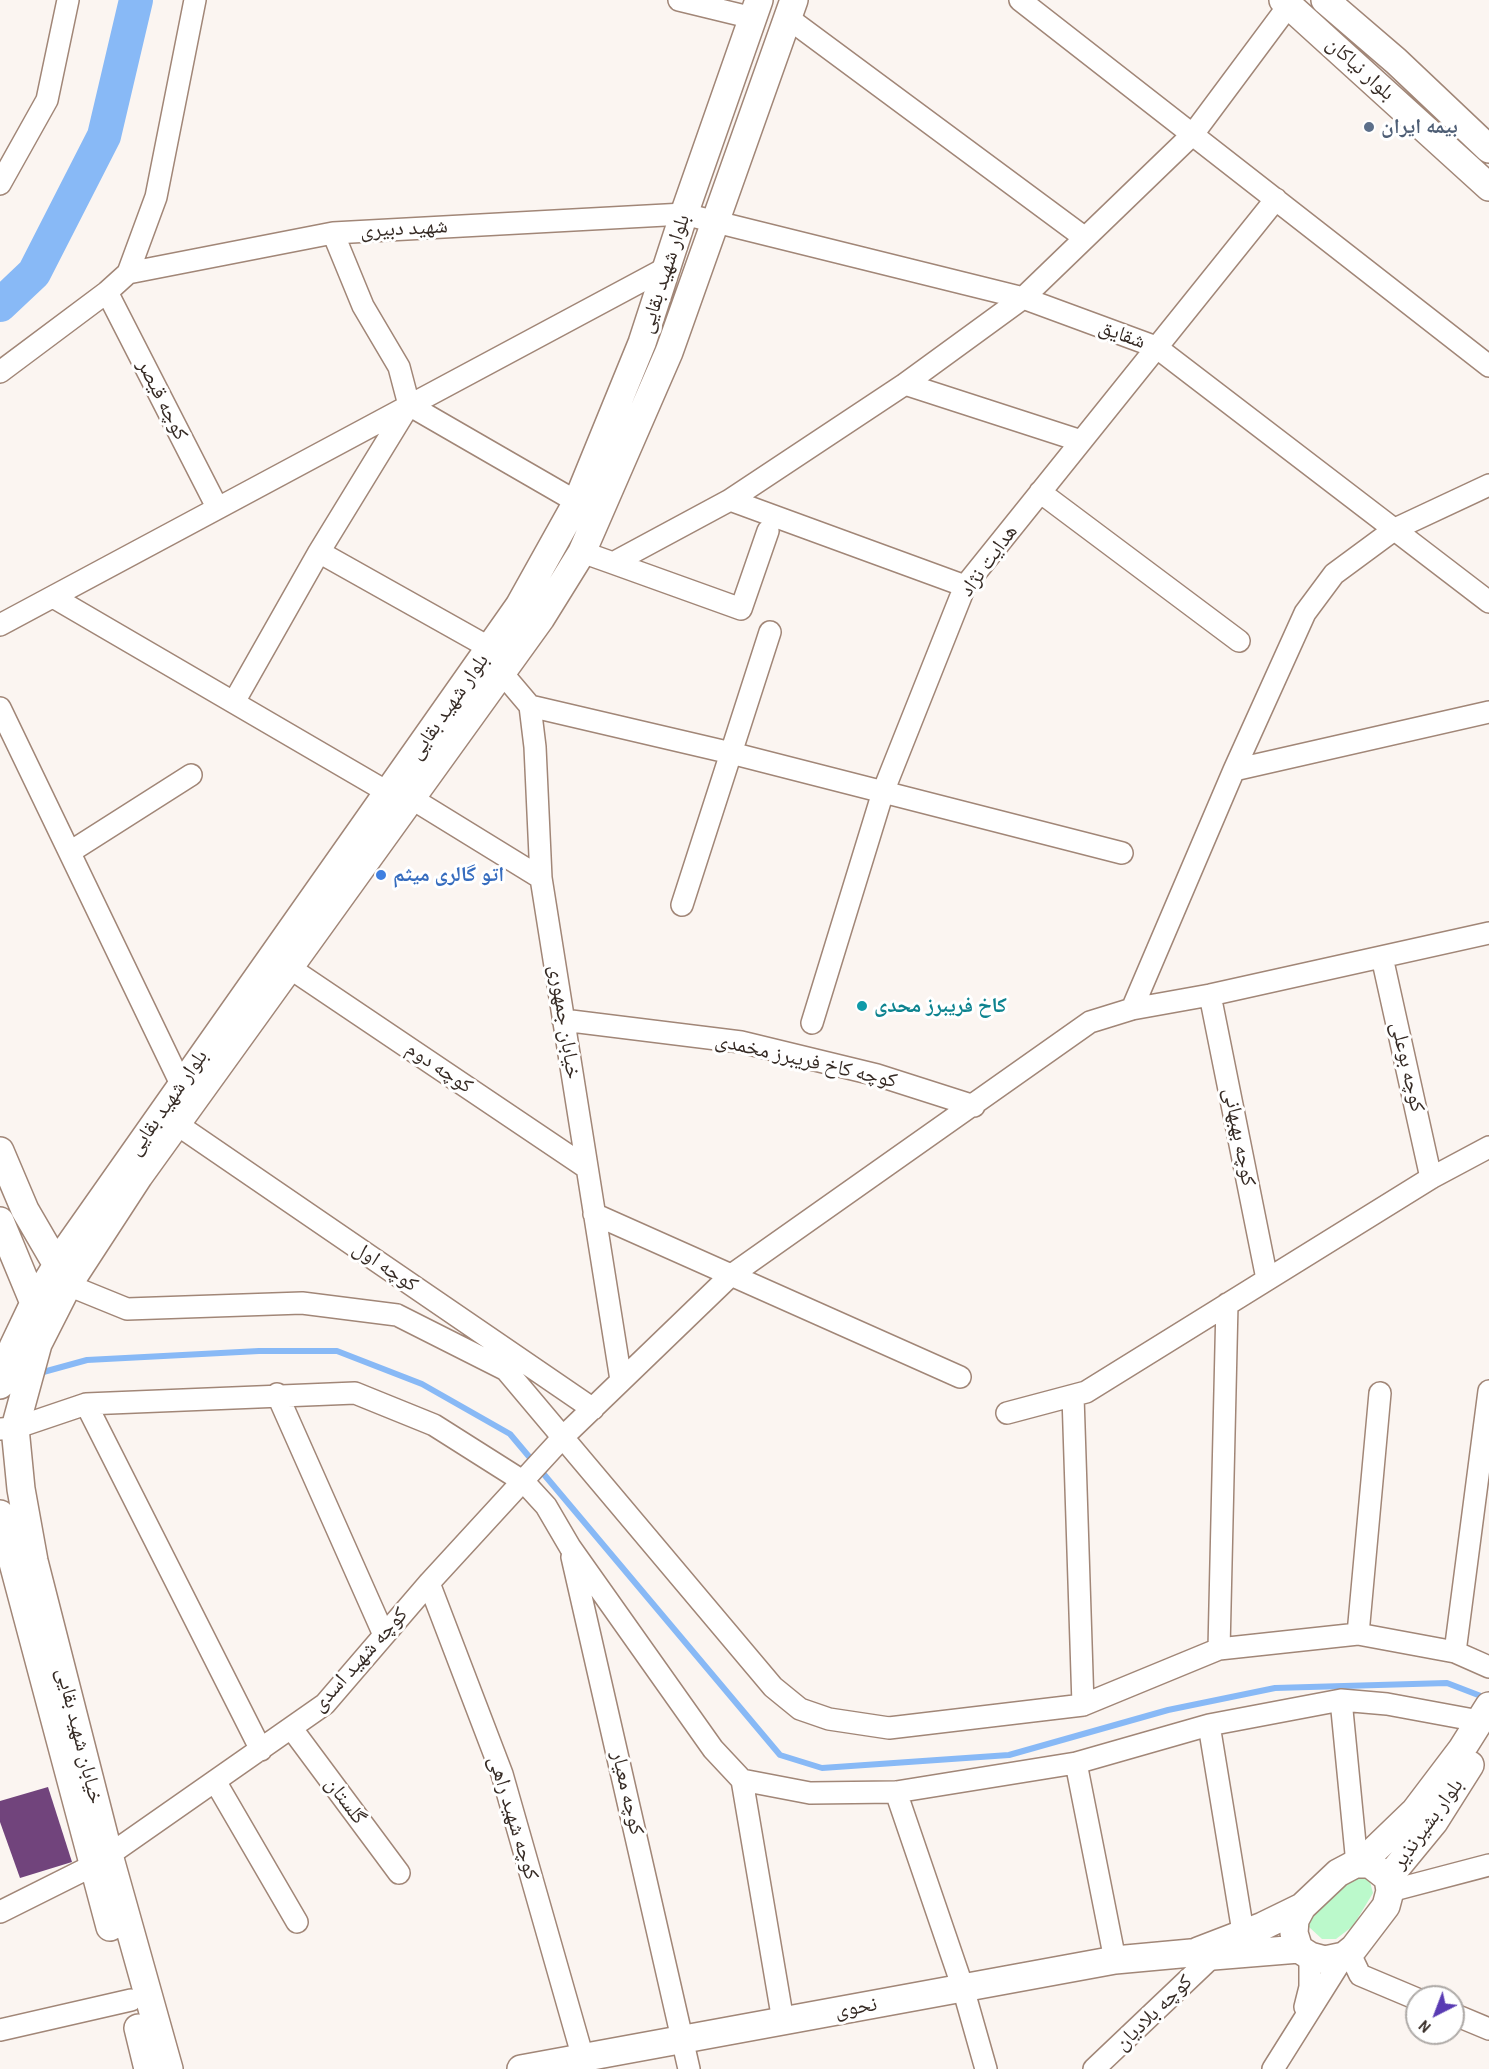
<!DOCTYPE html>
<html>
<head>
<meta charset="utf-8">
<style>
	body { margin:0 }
	#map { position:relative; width:1489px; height:2069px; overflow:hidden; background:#fbf5f1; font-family:"Archivo Narrow",sans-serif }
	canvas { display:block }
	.north { position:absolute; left:1405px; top:1985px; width:60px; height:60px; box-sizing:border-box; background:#fff; border:2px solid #aeaaa7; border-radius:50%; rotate:222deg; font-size:16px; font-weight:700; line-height:24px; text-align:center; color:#352a24 }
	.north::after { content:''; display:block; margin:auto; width:21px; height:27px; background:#593bb3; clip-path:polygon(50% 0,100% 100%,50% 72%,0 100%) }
</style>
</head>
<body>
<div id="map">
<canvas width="1489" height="2069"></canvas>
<div class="north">N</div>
</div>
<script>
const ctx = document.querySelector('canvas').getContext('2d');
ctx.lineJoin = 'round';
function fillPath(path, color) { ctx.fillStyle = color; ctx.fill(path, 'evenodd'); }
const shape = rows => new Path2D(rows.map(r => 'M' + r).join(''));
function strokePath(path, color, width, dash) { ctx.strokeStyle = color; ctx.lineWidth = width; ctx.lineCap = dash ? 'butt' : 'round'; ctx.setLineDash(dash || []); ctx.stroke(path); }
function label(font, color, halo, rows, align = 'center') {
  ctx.font = font + ' "Archivo Narrow","Noto Naskh Arabic",sans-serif'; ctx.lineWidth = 6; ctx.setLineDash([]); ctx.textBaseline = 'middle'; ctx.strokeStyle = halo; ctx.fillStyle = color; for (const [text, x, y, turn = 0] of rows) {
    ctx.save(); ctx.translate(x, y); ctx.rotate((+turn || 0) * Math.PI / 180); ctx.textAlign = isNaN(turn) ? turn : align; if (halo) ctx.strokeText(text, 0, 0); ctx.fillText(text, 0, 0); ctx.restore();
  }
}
fillPath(shape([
	[1351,1873,1369,1878,1373,1893,1353,1926,1336,1939,1322,1939,1309,1927,1309,1909]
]), '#bbf9cb');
strokePath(shape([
	[36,1374,87,1360,259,1351,337,1351,422,1384,510,1434,780,1755,822,1768,1009,1755,1168,1710,1275,1688,1447,1683,1486,1698]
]), '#88b9f6', 6);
strokePath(shape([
	[0,305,34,273,104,136,136,0]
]), '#88b9f6', 34);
fillPath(shape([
	[48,1787,72,1862,20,1878,0,1822,0,1801]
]), '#71447c');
const minor = shape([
	[679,0,753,18],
	[1020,0,1489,366],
	[788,18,1085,238],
	[0,184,47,100,68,0],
	[128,273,333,233,684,214,1023,298,1156,347,1489,602],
	[107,292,217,507],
	[0,372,107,292,128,273,156,197,195,0],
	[905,384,1081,441],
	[409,405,577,502],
	[1040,492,1239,641],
	[730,500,965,586],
	[319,552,490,648],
	[582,552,613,563,730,500,905,384,1023,298,1193,134,1289,5],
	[613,563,741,609,768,531],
	[53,597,389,793],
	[0,625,666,268],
	[502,673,530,706,535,747,541,878,621,1380],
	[234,702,319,552,409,405,399,367,363,306,333,233],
	[530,706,731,753,1122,853],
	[0,708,181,1084],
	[1234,770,1489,712],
	[411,798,541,878],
	[70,852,191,775],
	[682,905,770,632],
	[1382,957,1431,1178],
	[290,968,587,1168],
	[1210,995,1267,1279],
	[1132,1009,1234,770,1305,613,1334,574,1395,529,1489,485],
	[563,1020,741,1042,877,1075,974,1106],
	[812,1023,883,792,965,586,1276,199],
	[178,1125,593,1409],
	[594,1214,960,1377],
	[62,1273,68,1285,127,1309,302,1303,397,1315,506,1370,773,1687,800,1709,829,1719,889,1728,1083,1705,1219,1649,1358,1634,1455,1652,1489,1667],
	[277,1394,384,1635],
	[1073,1396,1083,1705],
	[86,1404,261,1750],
	[1007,1413,1086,1392,1431,1178,1489,1147],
	[0,1429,15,1428,86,1404,355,1393,434,1425,524,1482,546,1506,570,1547,713,1749,742,1780,810,1793,896,1792,1076,1763,1209,1725,1341,1700,1387,1704,1479,1721],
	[572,1557,689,2069],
	[429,1583,502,1774,583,2058],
	[1358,1634,1380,1393],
	[1219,1649,1227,1304],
	[1455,1652,1489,1391],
	[1341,1700,1357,1864],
	[1209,1725,1243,1932],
	[292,1729,399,1873],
	[1076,1763,1115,1960],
	[742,1780,783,2021],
	[215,1781,297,1922],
	[896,1792,963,1988,986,2069],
	[109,1855,325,1704,429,1583,564,1436,730,1276,1090,1022,1132,1009,1210,995,1489,933],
	[1390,1891,1489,1865],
	[0,1912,92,1866],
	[1349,1952,1360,1975,1417,1999],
	[1305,2007,1310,1987,1310,1956],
	[1453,2014,1489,2029],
	[0,2030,131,2000],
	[1094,2069,1213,1956],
	[1273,2069,1344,1956]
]);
const major = shape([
	[1283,0,1489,187],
	[1325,0,1396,61,1489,149],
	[0,1151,25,1210,57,1265],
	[0,1221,34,1303],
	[0,1385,13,1347,34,1303,66,1250,519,606,577,502,642,343,684,214,759,0],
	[0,1514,110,1927],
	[1355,1864,1370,1864,1388,1878,1390,1891,1386,1906,1354,1948,1344,1956,1325,1960,1310,1956,1299,1949,1294,1933,1295,1920,1302,1907,1338,1873,1355,1864],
	[1360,1864,1415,1811,1462,1749,1489,1706],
	[1388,1878,1434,1822,1470,1765],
	[1198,1951,1263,1926,1302,1907],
	[138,2028,148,2069],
	[169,2069,109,1855,34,1561,21,1489,15,1428,38,1344,68,1285,139,1176,541,618,582,552,669,352,794,0],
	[521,2069,1115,1960,1191,1953,1213,1956,1299,1949]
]);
strokePath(minor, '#a18677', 24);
strokePath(major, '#a18677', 30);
strokePath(minor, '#fff', 21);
strokePath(major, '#fff', 27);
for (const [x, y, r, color] of [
	[1369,127,6,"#5c6f8a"],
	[381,875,6,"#3f7fe0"],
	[862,1006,6,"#0f9aa8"]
]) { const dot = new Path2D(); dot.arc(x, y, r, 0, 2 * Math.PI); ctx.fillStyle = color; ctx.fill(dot); strokePath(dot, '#fff', 2); }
label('21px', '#352a24', '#fff', [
	["بلوار نیاکان",1360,69,42],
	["شهید دبیری",404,229,-3],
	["بلوار شهید بقایی",665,274,-72],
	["شقایق",1122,335,20],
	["کوچه قیصر",162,400,63],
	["هدایت نژاد",989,561,-54],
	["بلوار شهید بقایی",449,707,-55],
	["خیابان جمهوری",564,1022,81],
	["کوچه کاخ فریبرز مخمدی",806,1061,13],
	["کوچه بوعلی",1407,1067,77],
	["کوچه دوم",439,1068,34],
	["بلوار شهید بقایی",168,1103,-55],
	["کوچه بهبهانی",1239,1137,79],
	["کوچه اول",385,1267,34],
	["کوچه شهید اسدی",360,1660,-48],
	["خیابان شهید بقایی",79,1736,76],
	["کوچه معیار",627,1793,77],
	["گلستان",345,1801,53],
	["کوچه شهید راهی",513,1818,73],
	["بلوار بشیرنذیر",1428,1824,-54],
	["نحوی",856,2008,-10],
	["کوچه بلادیان",1154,2013,-44]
]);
label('bold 21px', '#4e5e75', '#fff', [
	["بیمه ایران",1381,127]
], 'left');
label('bold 21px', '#366cbe', '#fff', [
	["اتو گالری میثم",393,875]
], 'left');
label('bold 21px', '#0d838f', '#fff', [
	["کاخ فریبرز محدی",874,1006]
], 'left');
</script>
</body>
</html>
